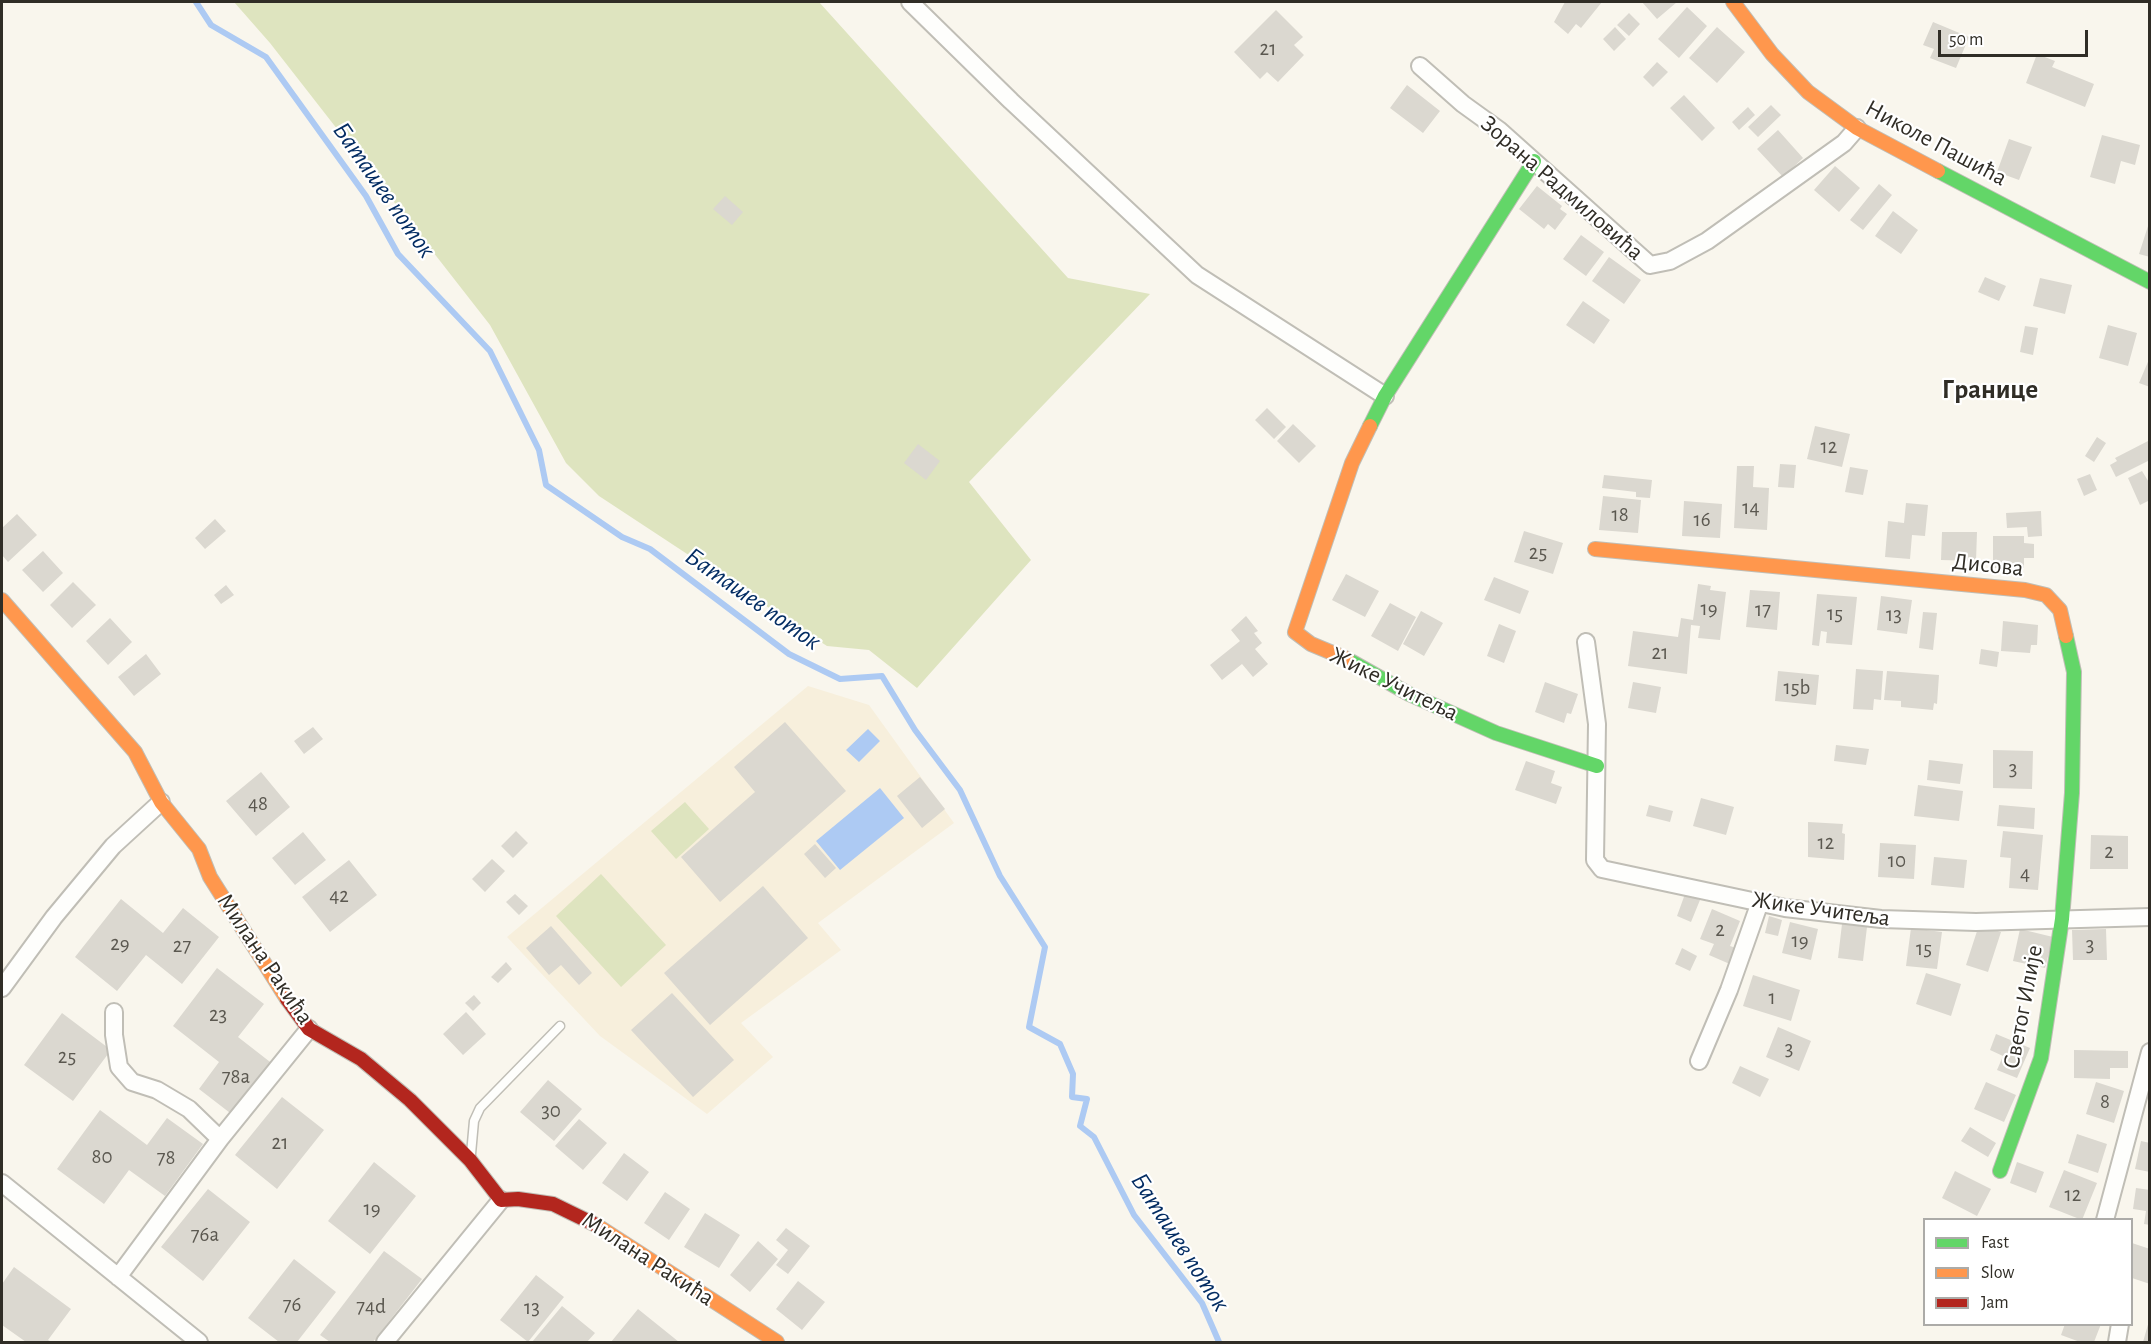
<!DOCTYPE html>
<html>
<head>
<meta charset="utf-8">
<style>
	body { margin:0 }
	#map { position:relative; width:2151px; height:1344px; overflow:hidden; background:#f9f6ed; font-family:"Alegreya Sans",sans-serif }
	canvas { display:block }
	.frame { position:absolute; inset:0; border:3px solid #302d26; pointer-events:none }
	.legend { position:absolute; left:1923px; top:1218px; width:210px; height:108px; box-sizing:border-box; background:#fff; border:2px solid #acaba8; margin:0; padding:8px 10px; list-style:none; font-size:18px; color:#302d26 }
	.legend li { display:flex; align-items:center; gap:12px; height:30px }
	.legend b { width:30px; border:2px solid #acaba8 }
	.scale { position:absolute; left:1938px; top:30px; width:150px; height:27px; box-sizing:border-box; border:3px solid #302d26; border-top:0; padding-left:8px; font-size:18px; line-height:21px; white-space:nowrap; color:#302d26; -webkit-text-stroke:4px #fff; paint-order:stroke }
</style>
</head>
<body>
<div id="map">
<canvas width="2151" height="1344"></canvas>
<div class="frame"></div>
<ul class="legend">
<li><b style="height:8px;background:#63d668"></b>Fast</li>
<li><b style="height:8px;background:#ff974d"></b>Slow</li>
<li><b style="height:8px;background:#b3261e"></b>Jam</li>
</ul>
<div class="scale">50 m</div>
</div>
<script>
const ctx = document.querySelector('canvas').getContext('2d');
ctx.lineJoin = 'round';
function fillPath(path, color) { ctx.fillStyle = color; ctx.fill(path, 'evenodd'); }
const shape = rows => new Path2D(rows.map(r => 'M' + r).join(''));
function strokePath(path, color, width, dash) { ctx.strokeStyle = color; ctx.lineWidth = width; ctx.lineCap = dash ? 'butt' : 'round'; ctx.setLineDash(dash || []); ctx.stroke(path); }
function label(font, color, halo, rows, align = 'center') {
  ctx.font = font + ' "Alegreya Sans",sans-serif'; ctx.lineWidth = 4.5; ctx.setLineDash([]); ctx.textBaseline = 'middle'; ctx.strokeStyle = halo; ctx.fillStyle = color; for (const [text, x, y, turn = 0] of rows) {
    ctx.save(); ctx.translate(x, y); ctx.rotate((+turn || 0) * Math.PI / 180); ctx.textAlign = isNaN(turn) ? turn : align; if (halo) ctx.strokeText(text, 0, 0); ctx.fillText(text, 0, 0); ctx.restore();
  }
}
fillPath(shape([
	[808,686,869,705,954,823,818,923,841,950,741,1023,773,1057,707,1114,600,1036,507,937]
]), '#f7efdc');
fillPath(shape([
	[234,2,819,2,1068,278,1150,294,969,482,1031,560,917,688,869,650,827,646,599,496,566,463,490,325,270,43],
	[685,802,709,829,676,859,651,831],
	[601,874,666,945,621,987,556,916]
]), '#dee4bf');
fillPath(shape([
	[868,729,880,741,859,762,846,750],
	[880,788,904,818,840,870,816,841]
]), '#adcaf3');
strokePath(shape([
	[196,2,211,25,266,57,366,196,398,254,490,351,539,450,546,485,622,537,650,549,789,654,840,679,882,676,915,730,960,790,1000,876,1045,947,1029,1027,1060,1044,1073,1074,1072,1097,1087,1099,1080,1126,1094,1137,1134,1215,1202,1303,1219,1342]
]), '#adcaf3', 6);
fillPath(shape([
	[1565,2,1602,2,1581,28,1576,24,1568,34,1554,22],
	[1642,2,1677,2,1657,19],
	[1687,7,1707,26,1679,58,1658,39],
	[1276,10,1303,37,1294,45,1304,55,1278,82,1267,72,1260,79,1234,52],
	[1629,13,1640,24,1629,36,1617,25],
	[1933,22,1969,37,1956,68,1930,58,1934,49,1923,45],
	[1615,27,1626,39,1614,51,1603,39],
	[1717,27,1745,52,1717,83,1689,58],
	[2037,54,2055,61,2052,67,2094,84,2085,107,2026,83],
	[1657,62,1668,72,1653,87,1643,77],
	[1407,85,1440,111,1423,133,1390,108],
	[1684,95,1715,128,1702,141,1670,108],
	[1771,105,1781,115,1758,137,1748,127],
	[1748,107,1755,115,1739,130,1732,122],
	[1778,130,1803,158,1783,177,1757,149],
	[2102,135,2140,145,2135,165,2121,161,2115,184,2090,177],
	[2009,139,2032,147,2019,180,1997,172],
	[1835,166,1860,188,1839,212,1814,190],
	[1879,184,1892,195,1863,230,1850,220],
	[1537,186,1562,206,1560,209,1567,214,1555,230,1548,224,1544,229,1519,209],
	[725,196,743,212,732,225,713,209],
	[1893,211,1918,230,1901,254,1875,236],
	[2149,223,2150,223,2150,257,2139,254],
	[1581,235,1604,252,1586,276,1563,259],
	[1609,257,1641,280,1624,304,1592,281],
	[1985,277,2006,286,1999,301,1978,292],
	[2040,278,2072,285,2065,314,2033,306],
	[1583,301,1610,320,1594,344,1566,325],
	[2108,325,2137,333,2128,366,2099,358],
	[2025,326,2038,328,2033,355,2020,352],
	[2150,357,2150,387,2139,383],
	[1267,408,1286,427,1274,439,1255,420],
	[1293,424,1316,446,1299,463,1277,441],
	[1815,426,1850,434,1842,467,1807,459],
	[2097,437,2106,443,2094,462,2085,456],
	[2150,440,2150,460,2116,477,2110,465,2117,461,2115,458],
	[918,444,940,461,926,480,904,463],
	[1780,464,1796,465,1794,488,1778,487],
	[1737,466,1754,466,1753,487,1769,488,1767,530,1734,528],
	[1850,467,1868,470,1863,495,1845,492],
	[2142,471,2150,484,2150,500,2140,505,2128,478],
	[2090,474,2097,490,2084,496,2077,479],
	[1604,475,1652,480,1650,498,1636,497,1636,492,1602,488],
	[1603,496,1641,500,1638,533,1599,530],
	[1684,501,1722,504,1720,538,1682,536],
	[1906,503,1928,505,1925,536,1912,535,1910,559,1885,557,1888,521,1904,523],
	[2041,511,2042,536,2028,537,2027,527,2007,528,2006,513],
	[17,514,37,535,8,562,2,555,2,528],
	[215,519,226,531,205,549,195,538],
	[1524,531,1563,543,1553,574,1514,562],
	[1942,532,1977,532,1976,561,1941,560],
	[1993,536,2024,536,2024,543,2034,544,2034,558,2024,558,2024,568,1993,568],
	[43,551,63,573,43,592,22,570],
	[1346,574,1379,591,1365,617,1332,600],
	[1494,577,1529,591,1520,614,1484,600],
	[73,582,96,605,72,628,50,605],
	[1698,584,1711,586,1710,590,1726,592,1720,640,1698,638,1700,626,1691,625,1687,674,1628,666,1633,631,1678,637,1681,618,1693,620],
	[226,585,234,595,221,604,214,595],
	[1750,590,1780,592,1777,630,1746,627],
	[1817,594,1857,597,1852,645,1826,643,1827,632,1821,631,1819,646,1812,645],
	[1881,596,1912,600,1907,634,1877,630],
	[1390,603,1416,617,1398,651,1371,636],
	[1421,611,1443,623,1424,656,1403,644],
	[1923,612,1937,613,1933,650,1919,648],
	[1246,616,1258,631,1254,633,1262,643,1255,649,1268,664,1253,677,1242,664,1222,680,1210,665,1240,641,1231,630],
	[110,618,132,642,108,665,86,641],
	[2003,621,2038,625,2037,645,2031,645,2030,653,2001,651],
	[1499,624,1516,631,1504,663,1487,656],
	[1981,649,1999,652,1997,667,1979,664],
	[146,654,161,674,134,696,118,677],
	[1856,669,1883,671,1881,700,1874,699,1873,710,1853,709],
	[1778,671,1819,675,1816,705,1775,701],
	[1887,671,1939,675,1937,704,1934,703,1933,710,1901,707,1901,701,1884,700],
	[1545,682,1578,694,1571,714,1567,713,1564,723,1535,712],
	[1633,682,1661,687,1656,713,1628,708],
	[785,722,846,791,720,902,681,857,755,792,734,767],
	[313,727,323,739,304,754,294,741],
	[1836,745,1869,749,1866,765,1834,761],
	[1993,750,2033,751,2032,789,1993,788],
	[1929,760,1963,764,1960,784,1927,780],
	[1526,761,1555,771,1551,783,1562,787,1556,804,1515,790],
	[261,772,290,807,256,836,226,801],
	[920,777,945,809,922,828,897,796],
	[1918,785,1963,791,1959,821,1914,816],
	[1701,798,1734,807,1726,835,1693,826],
	[1649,805,1673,811,1670,822,1646,816],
	[1999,805,2035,808,2034,829,1997,826],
	[1808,822,1843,824,1842,833,1845,834,1844,860,1808,857],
	[516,831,528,843,513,858,501,846],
	[2003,831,2043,835,2038,890,2009,888,2011,858,2000,857],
	[303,832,326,860,295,885,272,858],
	[2091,835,2128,836,2128,869,2090,869],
	[1880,843,1916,845,1914,879,1878,877],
	[815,844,836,868,825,878,804,854],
	[1934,857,1967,860,1964,888,1931,885],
	[492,859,505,871,485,892,472,879],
	[349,860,377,895,330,932,302,897],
	[763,886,808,938,710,1025,664,973],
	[515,894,528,906,519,915,506,902],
	[1685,894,1700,900,1691,922,1677,916],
	[121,899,163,933,183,908,219,937,182,984,146,955,117,991,75,957],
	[1712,909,1740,921,1730,946,1739,949,1732,965,1709,955,1714,944,1700,939],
	[1769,916,1782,920,1778,936,1765,933],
	[1790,922,1818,929,1811,960,1782,953],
	[1842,924,1867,927,1863,961,1838,958],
	[1979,925,2001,932,1988,972,1966,965],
	[551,926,592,973,579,985,561,965,549,975,526,948],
	[1911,928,1942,932,1937,969,1906,966],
	[2020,929,2053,937,2045,968,2013,961],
	[2106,929,2107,960,2073,960,2072,930],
	[1682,948,1697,956,1690,971,1675,964],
	[506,962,512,969,498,983,491,977],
	[217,968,264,1004,238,1037,274,1065,234,1116,199,1089,219,1062,173,1026],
	[1926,973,1961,984,1951,1016,1916,1004],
	[1753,975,1800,990,1791,1021,1743,1006],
	[672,993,734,1060,693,1097,631,1030],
	[474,995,481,1003,473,1011,465,1003],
	[466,1012,486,1034,463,1055,443,1034],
	[62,1013,111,1050,73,1101,24,1065],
	[1778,1027,1811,1041,1799,1071,1766,1057],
	[1996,1034,2030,1048,2017,1078,1997,1070,2003,1056,1990,1050],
	[2074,1050,2128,1051,2128,1068,2110,1068,2110,1079,2074,1078],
	[1740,1066,1769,1079,1760,1097,1732,1083],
	[548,1080,582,1109,554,1141,520,1112],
	[1986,1082,2016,1095,2004,1122,1974,1109],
	[2096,1082,2124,1091,2114,1123,2086,1114],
	[282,1097,324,1130,277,1189,235,1155],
	[100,1110,147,1145,167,1118,203,1144,165,1196,129,1170,104,1204,57,1169],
	[579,1119,607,1143,583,1170,555,1146],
	[1970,1127,1996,1143,1988,1157,1961,1141],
	[2077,1134,2107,1144,2098,1173,2068,1163],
	[2141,1141,2150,1143,2150,1172,2135,1169],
	[624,1153,649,1172,627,1201,602,1183],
	[374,1162,416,1196,370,1254,328,1221],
	[2017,1162,2044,1172,2036,1193,2010,1183],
	[2064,1170,2097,1183,2082,1220,2049,1207],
	[1955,1171,1991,1189,1977,1216,1942,1198],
	[2136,1188,2150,1190,2150,1225,2144,1224,2146,1211,2133,1209],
	[208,1189,250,1222,203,1281,161,1247],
	[665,1192,690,1209,669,1240,644,1223],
	[705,1213,740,1235,719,1268,684,1247],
	[786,1228,810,1246,788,1274,776,1265,788,1250,776,1240],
	[758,1241,778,1259,750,1292,730,1275],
	[2132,1243,2150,1249,2150,1284,2132,1278],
	[384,1251,422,1279,373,1342,330,1342,320,1335],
	[294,1259,336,1292,297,1342,279,1342,248,1318],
	[14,1267,71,1309,48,1340,52,1342,26,1342,2,1325,2,1284],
	[536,1275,564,1297,528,1342,500,1320],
	[798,1281,825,1302,802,1330,776,1309],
	[562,1306,595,1333,587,1342,532,1342],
	[638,1309,679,1342,611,1342],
	[2149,1321,2150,1342,2143,1342],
	[2065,1324,2101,1324,2094,1342,2080,1342,2061,1335]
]), '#dbd8d0');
const lane = shape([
	[471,1154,474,1121,480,1108,560,1026]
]);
const street = shape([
	[910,2,1011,101,1197,275,1385,396],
	[1420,66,1463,104,1499,130,1650,265,1670,261,1707,241,1844,143,1857,128],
	[1586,642,1597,724,1595,860,1602,869,1785,908,1881,919,1976,922,2150,917],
	[2,988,54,917,113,846,161,802],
	[114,1012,114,1035,119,1067,132,1082,157,1090,189,1109,220,1139],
	[1699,1061,1729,990,1760,902],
	[2,1183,199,1342],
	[2105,1220,2150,1052],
	[118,1277,220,1139,309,1029],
	[385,1342,501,1200],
	[2117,1342,2120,1324]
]);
const fast = shape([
	[1938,171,2150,282],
	[1370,426,1385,396,1534,161],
	[1347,659,1409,694,1496,733,1597,766],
	[2000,1171,2041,1058,2062,919,2072,793,2074,672,2066,636]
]);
const slow = shape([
	[1733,2,1772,54,1808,92,1857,128,1938,171],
	[1595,549,2025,590,2046,595,2060,610,2066,636],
	[2,600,135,752,161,802,199,849,210,877,287,999],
	[1347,659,1311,644,1295,632,1352,463,1370,426],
	[596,1225,777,1342]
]);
const jam = shape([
	[287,999,309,1029,361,1059,410,1100,470,1160,501,1200,518,1199,553,1204,596,1225]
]);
strokePath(lane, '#c0beb6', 11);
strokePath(street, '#c0beb6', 20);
strokePath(fast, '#c0beb6', 16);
strokePath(slow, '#c0beb6', 16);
strokePath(jam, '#c0beb6', 16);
strokePath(lane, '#fefefc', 8);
strokePath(street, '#fefefc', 16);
strokePath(fast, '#63d668', 14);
strokePath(slow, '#ff974d', 14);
strokePath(jam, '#b3261e', 14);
label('21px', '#5b5850', null, [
	["21",1268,49],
	["12",1829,447],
	["14",1751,508],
	["18",1620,515],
	["16",1702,520],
	["25",1538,553],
	["19",1709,609],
	["17",1763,610],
	["15",1835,614],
	["13",1894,615],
	["21",1660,653],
	["15b",1797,688],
	["3",2013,769],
	["48",258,804],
	["12",1826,843],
	["2",2109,852],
	["10",1897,861],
	["4",2025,874],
	["42",339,896],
	["2",1720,930],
	["19",1800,941],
	["29",120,944],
	["3",2090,945],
	["27",182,946],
	["15",1924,949],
	["1",1772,998],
	["23",218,1015],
	["3",1789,1049],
	["25",67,1057],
	["78a",236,1077],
	["8",2105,1102],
	["30",551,1111],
	["21",280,1143],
	["80",102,1157],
	["78",166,1158],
	["12",2073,1195],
	["19",372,1209],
	["76a",205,1235],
	["76",292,1305],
	["74d",371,1307],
	["13",532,1308]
]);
label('24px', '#302d26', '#fff', [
	["Николе Пашића",1936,143,28],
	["Зорана Радмиловића",1562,188,41],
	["Дисова",1988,565,6],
	["Жике Учитеља",1394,684,26],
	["Жике Учитеља",1821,909,8],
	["Милана Ракића",265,959,56],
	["Светог Илије",2023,1007,-79],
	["Милана Ракића",648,1259,33]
]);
label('italic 26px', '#042d63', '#fff', [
	["Баташев поток",384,190,55],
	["Баташев поток",753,599,35],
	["Баташев поток",1180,1242,57]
]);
label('bold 27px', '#302d26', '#fff', [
	["Границе",1990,390]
]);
</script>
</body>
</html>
